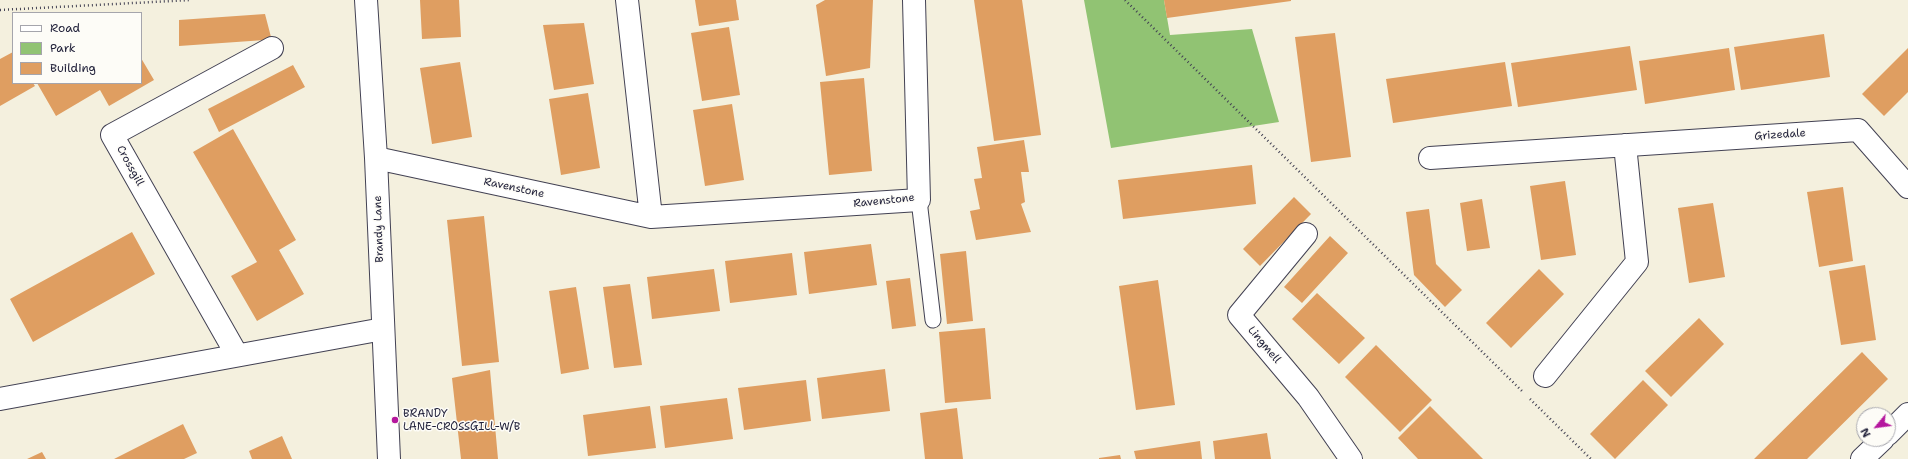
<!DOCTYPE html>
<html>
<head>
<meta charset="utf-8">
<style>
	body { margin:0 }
	#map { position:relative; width:1908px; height:459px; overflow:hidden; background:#f4f0de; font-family:"Shantell Sans",sans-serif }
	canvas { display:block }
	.legend { position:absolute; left:12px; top:12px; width:130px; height:72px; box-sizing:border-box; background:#fdfcf7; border:1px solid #a5a5ac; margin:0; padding:5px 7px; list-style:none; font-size:12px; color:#22223b }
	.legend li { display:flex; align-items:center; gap:8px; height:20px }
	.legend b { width:20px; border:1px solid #a5a5ac }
	.north { position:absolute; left:1856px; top:407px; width:40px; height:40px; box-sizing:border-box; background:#fdfcf7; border:1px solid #a5a5ac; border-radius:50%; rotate:241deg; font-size:11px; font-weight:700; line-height:16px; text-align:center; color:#22223b }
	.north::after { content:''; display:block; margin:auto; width:14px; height:18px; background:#b5179e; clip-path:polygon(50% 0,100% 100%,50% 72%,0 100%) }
</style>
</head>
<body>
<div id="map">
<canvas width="1908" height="459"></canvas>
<ul class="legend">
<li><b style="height:5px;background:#fff"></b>Road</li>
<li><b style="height:11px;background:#91c373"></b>Park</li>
<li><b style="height:11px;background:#df9e61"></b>Building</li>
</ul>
<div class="north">N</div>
</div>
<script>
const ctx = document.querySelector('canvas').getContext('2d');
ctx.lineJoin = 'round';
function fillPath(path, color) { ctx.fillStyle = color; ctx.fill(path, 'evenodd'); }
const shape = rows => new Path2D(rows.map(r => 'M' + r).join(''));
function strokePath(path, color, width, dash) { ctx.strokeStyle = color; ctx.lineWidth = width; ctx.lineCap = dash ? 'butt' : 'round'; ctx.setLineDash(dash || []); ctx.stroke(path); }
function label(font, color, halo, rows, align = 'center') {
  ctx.font = font + ' "Shantell Sans",sans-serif'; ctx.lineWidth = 3; ctx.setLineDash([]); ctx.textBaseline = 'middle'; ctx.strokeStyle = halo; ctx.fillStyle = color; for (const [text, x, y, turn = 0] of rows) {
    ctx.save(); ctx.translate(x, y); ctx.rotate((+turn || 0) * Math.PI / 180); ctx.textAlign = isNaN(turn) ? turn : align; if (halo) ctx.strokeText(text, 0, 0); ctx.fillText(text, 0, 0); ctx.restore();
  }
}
fillPath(shape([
	[1084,0,1164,0,1170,35,1252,29,1279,122,1111,148]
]), '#91c373');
fillPath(shape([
	[420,0,459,0,461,37,422,39],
	[695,0,736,0,739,20,699,26],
	[825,0,873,0,870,68,826,76,816,5],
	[974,0,1022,0,1041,135,994,141],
	[1164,0,1291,0,1291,1,1167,18],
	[265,14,271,37,265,40,179,46,179,20],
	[584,23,594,84,554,90,543,25],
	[729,27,740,95,702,101,691,33],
	[1335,33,1351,157,1311,162,1295,37],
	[1824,34,1830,77,1741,90,1734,47],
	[1630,46,1637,90,1518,107,1511,63],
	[1729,48,1735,90,1645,104,1639,61],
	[1908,48,1908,92,1884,116,1862,94],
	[13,52,13,83,33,83,35,86,0,106,0,59],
	[141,58,154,80,109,106,100,90,56,116,37,83,141,83],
	[460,62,472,137,432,144,420,68],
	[1505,62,1512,106,1393,123,1386,79],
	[293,65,305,87,219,132,208,109],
	[864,78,872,171,829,175,820,82],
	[588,93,600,168,561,175,549,99],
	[732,104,744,180,705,186,693,110],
	[233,129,296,240,279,250,304,294,257,321,231,276,257,262,193,152],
	[1024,140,1029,172,1021,172,1025,202,1021,204,1031,232,976,240,970,211,980,209,974,179,982,178,977,147],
	[1252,165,1256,204,1123,219,1118,180],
	[1565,181,1576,255,1541,260,1530,186],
	[1843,187,1853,261,1819,267,1807,192],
	[1294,197,1311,214,1260,266,1243,249],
	[1482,199,1490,248,1467,251,1460,203],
	[1713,203,1725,277,1689,283,1678,208],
	[1429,209,1436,264,1462,290,1445,307,1414,275,1406,212],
	[484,216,499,362,462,366,447,220],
	[132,232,155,274,33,342,10,299],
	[1330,236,1348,253,1302,303,1284,287],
	[871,244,877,285,809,294,804,252],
	[966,251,973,321,947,324,940,254],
	[792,253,797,295,730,303,725,261],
	[1865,265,1876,340,1841,345,1829,271],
	[714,269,720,311,652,319,647,277],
	[1539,269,1564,294,1511,348,1486,323],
	[910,278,916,326,892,329,886,281],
	[1158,280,1175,405,1136,410,1119,286],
	[630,284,642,365,614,368,603,287],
	[576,287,589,369,561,374,549,291],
	[1317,293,1365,338,1339,364,1292,319],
	[1699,318,1724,344,1671,397,1645,371],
	[985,328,991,399,945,403,939,332],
	[1376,345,1432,400,1400,432,1345,377],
	[1862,352,1888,379,1807,459,1754,459],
	[885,369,890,411,822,419,817,378],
	[490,370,498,459,461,459,452,378],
	[806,380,811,421,744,430,738,388],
	[1643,380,1668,405,1615,459,1590,434],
	[727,398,733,439,665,448,660,406],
	[650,406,656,448,588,456,583,415],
	[1430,406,1483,459,1418,459,1398,438],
	[957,408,963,459,925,459,920,413],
	[183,424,197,453,184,459,114,459],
	[1267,433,1271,459,1215,459,1213,441],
	[282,436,292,459,252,459,249,451],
	[1200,441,1202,459,1136,459,1134,451],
	[42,452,46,459,27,459],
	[1120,455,1121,459,1099,459,1099,458]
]), '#df9e61');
const lane = shape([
	[919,200,933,320]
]);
const street = shape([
	[366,0,376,158,389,459],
	[627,0,651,217],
	[376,158,651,217,919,200,914,0],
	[1430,158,1858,130,1908,187],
	[1306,234,1239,315,1308,397,1351,459],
	[237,355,112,135,272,48],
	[1545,376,1637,262,1625,145],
	[0,399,383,329],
	[1888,434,1908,414],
	[1862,459,1883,439]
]);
strokePath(lane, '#424153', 17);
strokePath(street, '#424153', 24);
strokePath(shape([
	[1125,0,1522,391],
	[0,10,191,0],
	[1530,399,1591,459]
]), '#424153', 2.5, [1, 3]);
strokePath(lane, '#fff', 15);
strokePath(street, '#fff', 22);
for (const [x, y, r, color] of [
	[395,420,4,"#b5179e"]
]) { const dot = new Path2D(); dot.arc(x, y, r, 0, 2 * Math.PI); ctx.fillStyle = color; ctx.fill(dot); strokePath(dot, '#fdfcf7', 1.5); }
label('11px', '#22223b', '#fdfcf7', [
	["Grizedale",1780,135,-4],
	["Crossgill",130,166,61],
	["Ravenstone",514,188,12],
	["Ravenstone",884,201,-6],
	["Brandy Lane",379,229,-92],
	["Lingmell",1264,345,50]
]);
label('11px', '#22223b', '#fdfcf7', [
	["BRANDY",403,414],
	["LANE-CROSSGILL-W/B",403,427]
], 'left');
</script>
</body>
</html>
